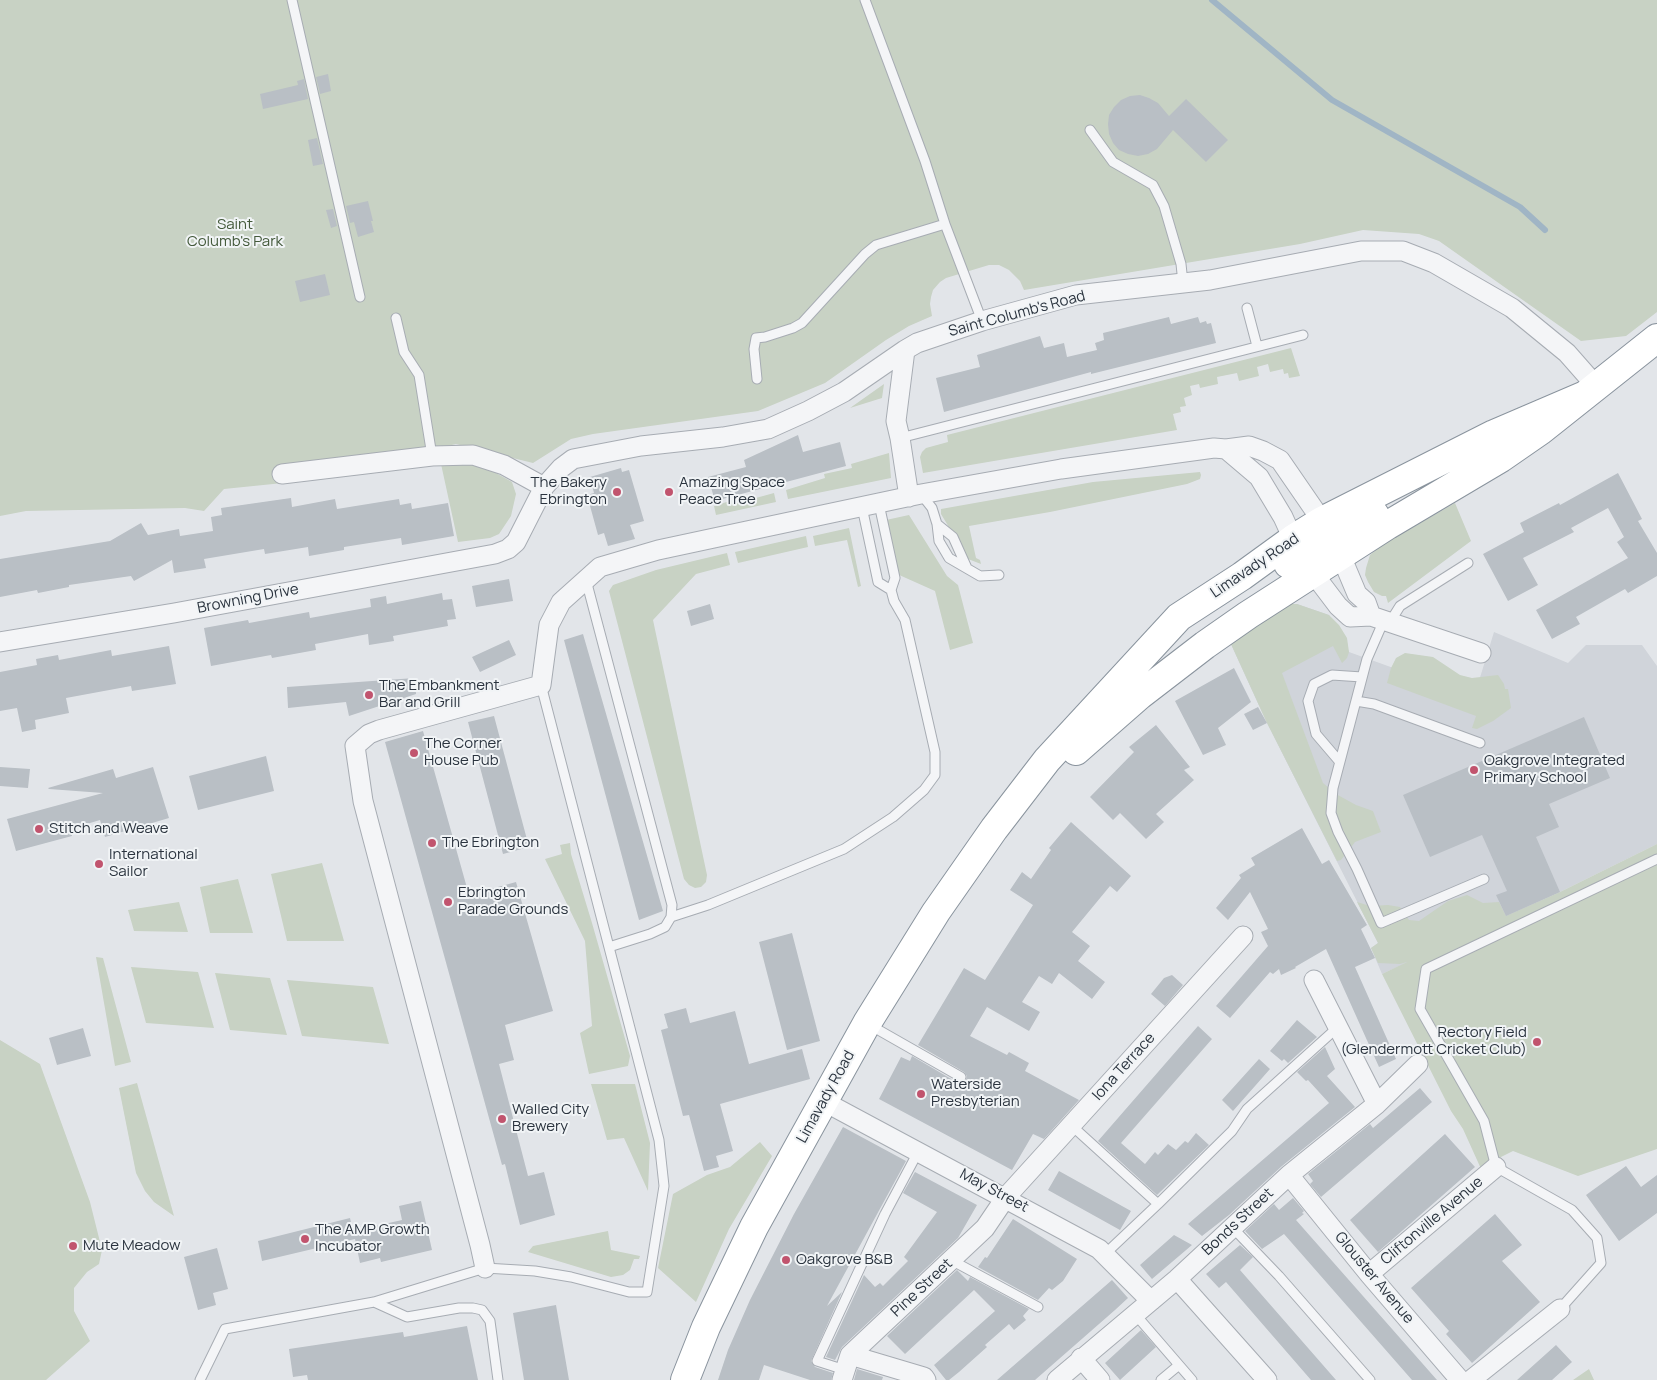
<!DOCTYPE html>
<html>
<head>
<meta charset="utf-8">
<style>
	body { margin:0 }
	canvas { display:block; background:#e2e5e9 }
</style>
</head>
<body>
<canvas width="1657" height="1380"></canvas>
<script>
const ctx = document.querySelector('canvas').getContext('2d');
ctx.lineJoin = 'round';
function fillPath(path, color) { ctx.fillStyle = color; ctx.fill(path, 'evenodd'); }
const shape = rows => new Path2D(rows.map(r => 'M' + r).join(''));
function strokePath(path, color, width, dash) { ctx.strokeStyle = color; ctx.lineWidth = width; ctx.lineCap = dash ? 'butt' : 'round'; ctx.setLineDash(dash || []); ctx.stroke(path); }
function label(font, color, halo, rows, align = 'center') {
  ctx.font = font + ' Manrope,sans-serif'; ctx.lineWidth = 4; ctx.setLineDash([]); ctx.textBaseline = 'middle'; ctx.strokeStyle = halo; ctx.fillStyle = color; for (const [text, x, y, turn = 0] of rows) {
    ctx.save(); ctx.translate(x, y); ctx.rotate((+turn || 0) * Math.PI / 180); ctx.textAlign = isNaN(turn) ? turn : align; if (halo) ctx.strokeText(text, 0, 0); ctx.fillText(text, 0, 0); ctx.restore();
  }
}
fillPath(shape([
	[1292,604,1297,604,1329,615,1349,652,1474,697,1494,632,1568,663,1586,645,1642,645,1657,666,1657,844,1560,892,1382,974,1371,948,1378,943,1267,723,1230,642]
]), '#d0d4da');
fillPath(shape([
	[0,0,1657,0,1657,312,1626,336,1581,341,1439,241,1419,234,1363,230,1300,244,1024,290,1020,281,1009,270,999,265,989,265,946,278,940,282,933,290,931,297,930,304,932,316,909,326,886,340,825,383,758,411,593,434,571,439,533,463,456,444,426,451,282,464,283,483,224,489,204,511,185,508,26,511,0,516],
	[1291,348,1300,376,1289,378,1288,373,1284,374,1283,369,1270,372,1268,364,1257,367,1259,376,1239,381,1237,373,1217,377,1218,384,1200,388,1199,384,1190,386,1192,395,1184,398,1186,406,1180,407,1181,412,1173,414,1177,430,923,473,920,457,922,452,926,448,948,442,947,435],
	[884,384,882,398,850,408],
	[889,453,891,478,788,499,786,490,825,478,824,474,852,468,851,464],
	[441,464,480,464,512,482,516,494,511,516,499,534,490,538,458,542],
	[1200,472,1201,475,1200,479,1187,484,1050,512,969,526,976,558,980,560,981,564,968,559,941,514,941,509,1093,482],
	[774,493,776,502,716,515,714,506,733,500,734,504],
	[1455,503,1471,541,1388,603,1386,596,1382,596,1374,592,1368,582,1365,575,1366,568,1370,555,1382,545],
	[909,515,947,576,958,585,973,643,950,650,935,591,897,574,886,520],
	[849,528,861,586,858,587,847,540,815,546,813,536],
	[806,536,808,547,738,563,735,552],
	[727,553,730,565,696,574,653,620,707,875,706,882,701,887,695,888,689,885,684,879,609,591,613,585,656,570],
	[1292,604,1297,604,1329,615,1339,625,1347,638,1349,652,1347,658,1342,663,1333,646,1282,673,1323,783,1336,794,1356,805,1373,811,1381,832,1355,842,1341,860,1337,861,1267,723,1230,642],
	[1405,653,1433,657,1460,675,1472,678,1498,675,1504,684,1505,689,1508,689,1511,708,1493,721,1477,729,1472,728,1476,716,1387,683,1391,668,1396,658],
	[570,843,571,854,592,923,630,1056,628,1066,589,1074,580,1033,592,1026,585,941,545,859,562,854,560,845],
	[1657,844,1657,1149,1578,1176,1513,1151,1495,1160,1482,1171,1463,1129,1451,1111,1382,974,1407,962,1400,964,1378,963,1371,948,1378,943,1357,902,1370,906,1388,905,1400,907,1409,920,1419,921,1448,901,1467,895,1483,903,1499,902,1506,916,1560,892],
	[322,863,344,941,287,941,271,874],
	[238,879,253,933,210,933,200,887],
	[179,902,188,932,134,931,128,910],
	[96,957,103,958,131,1062,115,1066],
	[131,967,198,972,214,1028,146,1023],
	[215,973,270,978,287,1035,230,1030],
	[287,980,373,987,389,1044,302,1036],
	[0,1040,40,1064,90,1202,102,1250,99,1264,87,1272,74,1288,74,1311,90,1341,46,1380,0,1380],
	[137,1083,174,1216,154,1202,145,1191,136,1173,119,1088],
	[591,1084,635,1084,650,1143,648,1191,624,1138,607,1140],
	[760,1142,772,1156,729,1229,696,1302,658,1268,673,1194,707,1175,730,1167],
	[608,1231,611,1250,640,1256,639,1259,634,1259,630,1270,623,1275,611,1277,528,1252,533,1246],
	[1589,1369,1594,1380,1573,1380]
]), '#c8d2c4');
strokePath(shape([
	[1212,0,1332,100,1520,207,1545,230]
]), '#a0b5c5', 6);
fillPath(shape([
	[328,74,331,91,320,94,316,77],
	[304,79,308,99,263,109,260,94,298,85,297,81],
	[1140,95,1149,98,1158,103,1169,116,1186,99,1228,140,1206,162,1173,130,1157,149,1148,154,1138,156,1128,154,1119,150,1113,143,1109,134,1108,124,1109,115,1114,107,1121,100,1130,96],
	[317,138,323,164,313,166,308,140],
	[368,201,373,221,371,221,374,232,358,237,354,222,350,223,346,206],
	[333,209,337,226,331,228,326,210],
	[325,274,330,295,300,302,295,281],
	[1169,317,1171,324,1198,317,1200,323,1206,321,1207,324,1211,323,1216,343,1091,374,1091,372,944,412,936,378,980,367,977,355,1040,336,1044,348,1064,343,1067,357,1097,350,1095,343,1104,340,1103,333],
	[798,435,803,452,840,442,846,466,715,501,708,477,746,467,744,460],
	[621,468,622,472,629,470,644,521,630,525,635,539,608,546,604,533,598,535,587,495,594,493,590,477],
	[1618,473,1642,519,1638,521,1657,553,1657,576,1628,593,1625,589,1576,617,1580,624,1552,639,1536,610,1628,558,1617,542,1624,537,1608,508,1571,528,1574,532,1523,558,1538,585,1508,601,1483,554,1524,532,1520,523,1559,503,1560,505],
	[291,498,292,507,335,499,337,509,399,499,400,505,411,503,412,509,448,503,454,536,402,545,401,538,344,547,344,550,309,556,308,547,265,554,264,549,204,559,206,568,174,573,172,560,134,581,131,576,69,585,69,587,38,593,37,590,0,597,0,559,110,541,141,523,148,535,179,529,180,536,213,531,211,517,222,515,221,508],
	[509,579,513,601,476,607,472,586],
	[442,593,443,600,452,599,456,619,447,620,448,626,393,636,394,641,369,645,368,634,315,644,316,650,272,658,271,655,211,666,204,628,248,620,249,623,309,612,310,618,371,607,370,599,386,596,387,604],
	[710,604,714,619,691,626,687,611],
	[583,634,663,911,639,920,564,640],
	[509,640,516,655,480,672,472,657],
	[169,646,176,684,132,691,131,686,66,698,69,713,35,720,36,729,22,732,17,708,0,711,0,672,37,665,36,659,58,655,59,660,111,650,112,656],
	[1234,668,1251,702,1218,728,1226,745,1203,755,1175,701],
	[415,678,416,694,349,716,346,702,288,708,287,687],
	[1258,707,1267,723,1253,730,1244,714],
	[494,716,529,847,503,854,468,722],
	[1584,717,1610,778,1549,804,1559,827,1536,837,1560,892,1506,916,1496,895,1507,891,1482,835,1430,857,1403,795],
	[1156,725,1190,767,1184,770,1194,780,1156,814,1164,822,1146,839,1120,813,1113,820,1090,797,1134,752,1129,747],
	[423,731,469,895,516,882,553,1011,505,1025,514,1060,499,1064,528,1176,544,1172,555,1215,520,1225,505,1164,502,1165,385,742],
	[266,756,274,791,198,810,189,776],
	[0,767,30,769,28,788,0,786],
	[153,767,169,818,105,837,100,820,70,829,72,836,16,851,7,819,103,793,49,789,48,788,113,769,116,778],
	[1071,822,1131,876,1117,892,1110,886,1072,932,1090,946,1078,961,1105,982,1092,999,1059,973,1052,984,1039,976,1022,1002,1040,1012,1029,1031,987,1007,970,1036,1007,1055,1009,1052,1029,1063,1025,1071,1079,1100,1044,1139,1033,1134,1012,1170,879,1099,901,1057,910,1061,912,1056,958,1083,962,1083,966,1080,967,1076,964,1072,918,1045,964,968,985,980,1033,905,1010,890,1022,872,1031,879,1051,850,1049,848],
	[1302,828,1322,864,1329,860,1367,925,1361,929,1375,958,1355,967,1396,1059,1379,1067,1326,949,1295,967,1296,968,1281,975,1279,969,1273,974,1270,972,1230,1018,1216,1006,1268,946,1261,932,1268,929,1250,892,1228,920,1216,908,1241,878,1239,875,1255,865,1251,858],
	[792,933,820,1041,787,1050,759,942],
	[1172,975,1183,985,1165,1006,1151,994,1164,978],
	[686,1008,690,1023,735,1011,749,1064,802,1049,810,1079,720,1104,733,1151,716,1156,719,1167,704,1171,689,1115,683,1116,661,1030,668,1028,664,1014],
	[1297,1020,1317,1037,1288,1063,1284,1059,1282,1061,1270,1051],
	[1198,1026,1212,1039,1121,1143,1145,1164,1155,1152,1158,1155,1168,1144,1176,1150,1185,1141,1188,1143,1196,1133,1209,1145,1157,1195,1098,1141],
	[83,1028,91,1056,57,1065,49,1038],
	[1325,1047,1335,1069,1327,1076,1355,1107,1282,1166,1229,1215,1202,1236,1188,1224,1329,1103,1308,1080,1306,1081,1297,1072],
	[1259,1059,1270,1069,1233,1111,1222,1100],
	[1420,1088,1432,1102,1321,1197,1310,1184,1313,1181,1308,1174,1370,1124,1373,1128],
	[843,1127,906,1161,827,1306,842,1292,811,1361,815,1367,833,1373,831,1380,810,1380,764,1365,759,1380,718,1380,728,1350,750,1300,794,1214],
	[1445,1134,1475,1167,1378,1252,1350,1220],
	[1626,1166,1641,1187,1657,1175,1657,1213,1619,1241,1586,1195],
	[1059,1171,1131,1211,1120,1230,1048,1190],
	[915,1172,977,1205,958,1238,842,1347,835,1360,826,1357,864,1275,875,1287,880,1283,883,1286,908,1261,904,1257,937,1212,903,1193],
	[1293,1198,1304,1211,1302,1213,1304,1214,1296,1220,1437,1380,1412,1380,1284,1234,1262,1249,1245,1231,1274,1204,1279,1210],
	[421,1201,432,1250,381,1262,380,1258,360,1263,355,1239,262,1261,258,1241,350,1218,353,1231,402,1220,399,1206],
	[1495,1214,1522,1245,1502,1261,1540,1302,1472,1363,1446,1334,1449,1331,1411,1288],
	[1013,1219,1077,1259,1063,1281,1052,1290,1049,1288,1038,1300,978,1267,985,1257,987,1258],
	[1174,1235,1192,1245,1152,1279,1140,1265],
	[1240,1245,1253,1257,1240,1270,1336,1380,1311,1380,1226,1282,1219,1288,1206,1274],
	[217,1248,228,1289,213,1293,216,1305,198,1310,184,1257],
	[957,1270,968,1281,970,1277,1029,1309,1023,1316,1026,1320,1014,1330,1009,1324,985,1345,987,1347,959,1372,949,1380,946,1380,934,1365,995,1311,974,1290,905,1354,887,1336],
	[1112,1280,1128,1298,1115,1310,1035,1380,997,1380],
	[556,1305,569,1380,524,1380,513,1313],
	[467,1326,478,1380,308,1380,307,1375,293,1377,289,1349,403,1332,404,1337],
	[1141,1330,1156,1347,1120,1380,1105,1363],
	[1556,1345,1572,1362,1552,1380,1517,1380],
	[857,1369,883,1377,882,1380,854,1380]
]), '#b9bfc5');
const lane = shape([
	[292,0,360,297],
	[865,0,925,161,945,224,982,321],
	[1090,130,1113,162,1153,185,1164,206,1181,264,1183,283],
	[1247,308,1257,346],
	[396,318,404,352,419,375,432,456],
	[757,379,754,349,756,338,765,337,793,328,802,323,865,254,876,245,945,224],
	[900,438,1303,335],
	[921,494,932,508,937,524,939,541,949,558,980,576,999,575],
	[862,507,878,582,891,590],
	[937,524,953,537,967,568],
	[586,580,672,905,671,917,665,927,650,934,609,947],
	[1384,620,1367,659,1333,788,1331,813,1338,832,1357,869,1381,923,1484,879],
	[1390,622,1400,606,1468,563],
	[1356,701,1374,704,1480,743],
	[1339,761,1316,734,1308,701,1314,684,1332,675,1362,677],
	[671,917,708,905,844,849,893,817,924,790,935,775,935,752,905,620,894,601,891,590,895,578,879,504],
	[868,1024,961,1077],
	[1071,1125,1158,1204,1105,1254],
	[1158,1204,1232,1131,1247,1109,1338,1027],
	[1232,1227,1279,1276,1370,1380],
	[951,1260,1038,1307],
	[374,1302,407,1317,459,1308,473,1308,482,1310,490,1321,498,1380],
	[1560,1309,1601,1263,1597,1238,1572,1210,1496,1167,1484,1121,1420,1009,1426,969,1657,859],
	[1135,1314,1192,1380],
	[845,1370,817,1361,885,1214,918,1152],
	[200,1380,225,1329,374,1302,485,1268,535,1271,571,1277,629,1292,647,1292,664,1186,659,1140,541,685],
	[1161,1380,1179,1365]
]);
const street = shape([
	[905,350,896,421,900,438,909,497],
	[1226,449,1259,477,1283,517,1293,539,1313,573,1338,606,1350,617,1371,616,1481,653],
	[282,474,432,456,473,455,504,465,544,487],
	[0,642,174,613,495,554,508,549,516,542,544,487,561,468,573,459,641,446,723,437,768,429,808,411,844,392,905,350,917,343,982,321,1076,295,1210,280,1361,251,1403,251,1434,263,1512,308,1567,353,1596,386],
	[1314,980,1377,1104],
	[823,1101,1099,1249,1151,1301],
	[1289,1175,1369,1274,1460,1380],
	[485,1268,480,1245,363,801,355,746,369,734,379,730,541,685,549,625,561,602,600,567,658,550,714,538,921,494,1061,469,1214,448,1226,449,1249,446,1263,451,1280,460,1322,521,1341,556,1357,594,1366,602,1371,616],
	[1369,1274,1496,1167],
	[1177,1279,1267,1380],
	[850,1355,924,1377,926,1380],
	[1081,1358,1100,1380],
	[842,1380,850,1355,985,1228,1006,1197,1243,936],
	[1057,1380,1177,1279,1289,1175,1377,1104,1418,1064],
	[1471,1380,1560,1309]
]);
const highway = shape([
	[1288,564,1375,515],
	[1076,751,1140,695,1205,645,1248,615,1388,525,1501,458,1540,431,1657,338],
	[685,1380,706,1327,754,1227,867,1023,936,912,994,829,1047,760,1179,617,1242,576,1293,539,1322,521,1494,434,1585,395]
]);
strokePath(lane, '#a7acb3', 11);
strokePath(street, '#a7acb3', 21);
strokePath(highway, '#8a949e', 30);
strokePath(lane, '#f4f5f7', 9);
strokePath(street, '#f4f5f7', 19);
strokePath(highway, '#fff', 28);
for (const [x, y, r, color] of [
	[617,492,5,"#c1546e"],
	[669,492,5,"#c1546e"],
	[369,695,5,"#c1546e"],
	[414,753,5,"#c1546e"],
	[1474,770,5,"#c1546e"],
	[39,829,5,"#c1546e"],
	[432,843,5,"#c1546e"],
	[99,864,5,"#c1546e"],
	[448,902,5,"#c1546e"],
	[1537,1042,5,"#c1546e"],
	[921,1094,5,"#c1546e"],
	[502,1119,5,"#c1546e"],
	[305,1239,5,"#c1546e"],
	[73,1246,5,"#c1546e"],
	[786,1260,5,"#c1546e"]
]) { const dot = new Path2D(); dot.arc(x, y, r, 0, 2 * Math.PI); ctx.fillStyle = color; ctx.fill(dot); strokePath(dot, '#f1f4f6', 2); }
label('15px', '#43593a', '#f1f4f6', [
	["Saint",235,225],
	["Columb's Park",235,242]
]);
label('15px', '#2b343f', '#f1f4f6', [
	["Saint Columb's Road",1017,314,-15],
	["Limavady Road",1255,566,-34],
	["Browning Drive",248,599,-11],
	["Iona Terrace",1124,1067,-48],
	["Limavady Road",826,1097,-61],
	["May Street",994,1191,28],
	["Cliftonville Avenue",1432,1221,-40],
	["Bonds Street",1238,1222,-43],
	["Glouster Avenue",1374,1278,50],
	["Pine Street",922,1288,-43]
]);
label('15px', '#2b343f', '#f1f4f6', [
	["The Bakery",607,483,"right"],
	["Ebrington",607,500,"right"],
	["Amazing Space",679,483],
	["Peace Tree",679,500],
	["The Embankment",379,686],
	["Bar and Grill",379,703],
	["The Corner",424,744],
	["House Pub",424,761],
	["Oakgrove Integrated",1484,761],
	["Primary School",1484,778],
	["Stitch and Weave",49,829],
	["The Ebrington",442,843],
	["International",109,855],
	["Sailor",109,872],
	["Ebrington",458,893],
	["Parade Grounds",458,910],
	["Rectory Field",1527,1033,"right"],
	["(Glendermott Cricket Club)",1527,1050,"right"],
	["Waterside",931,1085],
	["Presbyterian",931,1102],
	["Walled City",512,1110],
	["Brewery",512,1127],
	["The AMP Growth",315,1230],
	["Incubator",315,1247],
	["Mute Meadow",83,1246],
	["Oakgrove B&B",796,1260]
], 'left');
</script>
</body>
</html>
